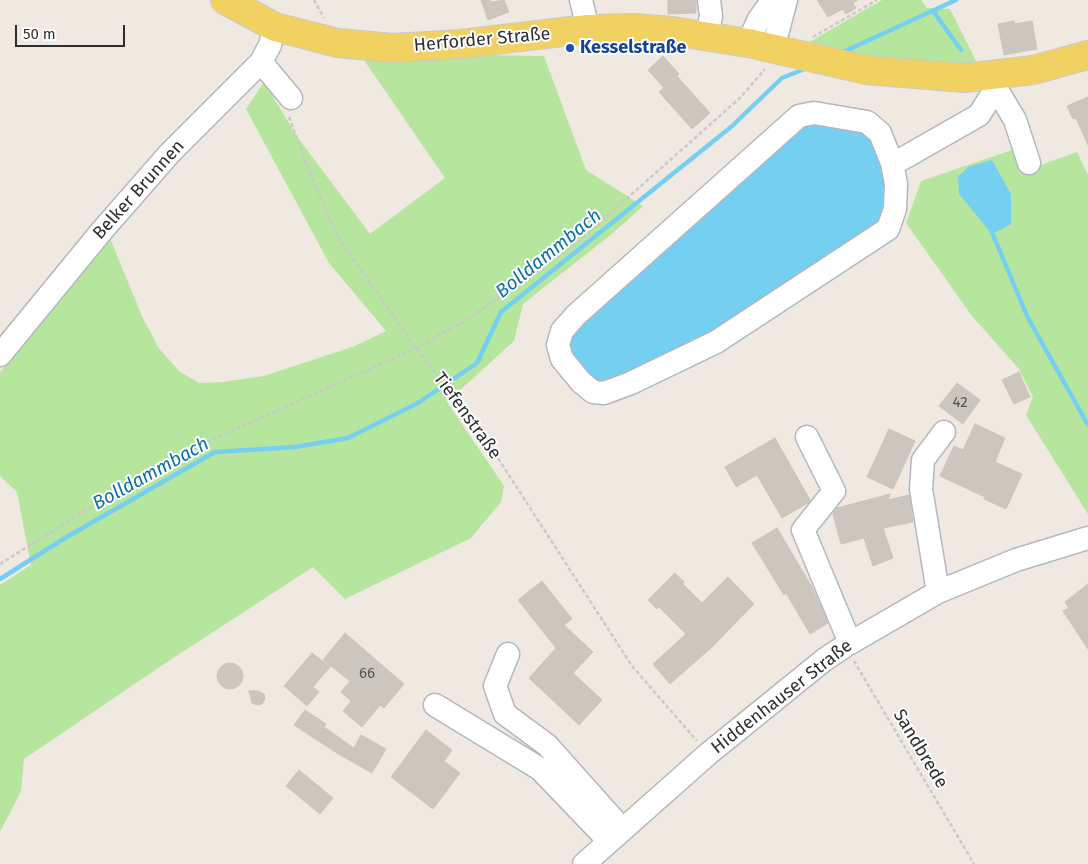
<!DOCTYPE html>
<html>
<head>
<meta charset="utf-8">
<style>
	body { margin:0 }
	#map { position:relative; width:1088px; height:864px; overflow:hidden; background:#efe9e1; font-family:"Fira Sans",sans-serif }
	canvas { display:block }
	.scale { position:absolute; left:15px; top:25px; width:110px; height:22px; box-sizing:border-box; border:2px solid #2e2e2e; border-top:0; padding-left:6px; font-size:15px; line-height:18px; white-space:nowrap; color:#2e2e2e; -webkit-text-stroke:4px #fff; paint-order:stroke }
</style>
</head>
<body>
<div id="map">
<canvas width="1088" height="864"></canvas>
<div class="scale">50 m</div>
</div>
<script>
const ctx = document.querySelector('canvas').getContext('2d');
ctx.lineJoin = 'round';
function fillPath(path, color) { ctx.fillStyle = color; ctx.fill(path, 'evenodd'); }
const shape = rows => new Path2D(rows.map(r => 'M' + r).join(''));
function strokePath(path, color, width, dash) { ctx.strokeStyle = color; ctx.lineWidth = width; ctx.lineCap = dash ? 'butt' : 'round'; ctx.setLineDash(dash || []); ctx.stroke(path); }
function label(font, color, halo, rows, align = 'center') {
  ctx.font = font + ' "Fira Sans",sans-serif'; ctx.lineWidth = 4; ctx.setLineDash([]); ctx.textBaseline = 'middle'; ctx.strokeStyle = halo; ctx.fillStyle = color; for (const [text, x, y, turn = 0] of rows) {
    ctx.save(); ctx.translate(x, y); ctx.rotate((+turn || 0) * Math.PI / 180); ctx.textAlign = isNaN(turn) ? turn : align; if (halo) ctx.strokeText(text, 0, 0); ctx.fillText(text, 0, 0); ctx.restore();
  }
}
fillPath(shape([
	[882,0,921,0,927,8,950,9,977,63,931,64,881,58,806,44],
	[483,55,544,56,586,170,643,206,613,233,523,304,514,341,447,402,504,486,501,502,471,538,345,599,313,567,167,662,24,759,21,791,0,832,0,585,31,565,17,492,0,476,0,372,109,236,142,316,158,347,179,371,199,383,222,382,264,376,355,346,386,331,329,263,246,109,264,82,298,138,370,234,445,178,364,60],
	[1018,148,1027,170,1077,152,1088,175,1088,514,1026,415,1033,397,1019,369,972,316,906,223,921,181]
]), '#b6e59e');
fillPath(shape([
	[814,123,855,128,872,139,882,160,886,183,884,205,878,225,735,323,603,387,575,370,567,340,795,126],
	[992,160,1011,194,1011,224,992,234,959,194,958,177,968,167]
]), '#75cff0');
strokePath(shape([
	[933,11,961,50],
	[841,53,956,0],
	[991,230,1028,318,1088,425],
	[0,579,65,538,215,452,295,447,348,438,418,403,477,363,501,312,731,127,782,78,807,68]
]), '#75cff0', 4.5);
const building = shape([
	[481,0,488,0,493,2,504,0,509,12,488,20,481,0],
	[668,0,696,0,696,13,668,14,668,0],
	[817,0,858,0,853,3,856,8,846,14,843,9,828,17,817,0],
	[1014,21,1014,24,1032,21,1037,49,1004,55,998,24,1014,21],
	[663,56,679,74,677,76,710,113,692,129,659,92,664,88,648,70,663,56],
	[1088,97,1088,145,1076,118,1073,119,1067,106,1088,97],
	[1019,372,1030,397,1014,404,1002,380,1019,372],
	[957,383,980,400,963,424,939,406,957,383],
	[975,424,1005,438,995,462,1022,474,1006,509,984,499,985,497,940,476,954,446,963,450,975,424],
	[889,429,915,441,893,489,867,477,889,429],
	[775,438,810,500,808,503,782,518,757,475,736,487,725,467,775,438],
	[890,494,888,500,909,495,913,522,883,528,893,558,873,566,864,538,841,544,833,514,837,508,890,494],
	[777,528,812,587,828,623,810,634,786,593,784,595,752,543,777,528],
	[675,573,684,582,683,584,702,603,728,577,754,604,711,648,670,684,653,664,686,634,659,607,657,609,648,600,675,573],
	[542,581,572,619,564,625,593,652,573,673,602,700,579,725,529,678,556,648,518,600,542,581],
	[1088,584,1088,649,1063,611,1069,608,1065,602,1088,584],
	[345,633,404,684,384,708,380,705,362,727,343,711,351,701,341,692,350,681,323,660,345,633],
	[312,653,330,667,313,687,319,692,307,706,284,686,312,653],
	'217 676a13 13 0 1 1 26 0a13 13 0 1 1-26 0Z',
	[249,691,258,691,264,694,265,699,262,704,257,705,252,703,249,691],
	[305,710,326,724,324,727,354,748,361,735,386,749,372,773,340,755,294,725,305,710],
	[426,730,452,750,444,761,460,773,433,809,391,777,426,730],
	[299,770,333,798,320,814,286,786,299,770]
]);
fillPath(building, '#cbc7bf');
strokePath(building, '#cbc5ba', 1);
const minor = shape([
	[581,0,588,29],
	[707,36,711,16,709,0],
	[748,43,759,19,773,0],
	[773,49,786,0],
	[261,62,291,98],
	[995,76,996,88,1015,120,1029,163],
	[892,163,880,133,867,122,814,113,799,116,576,315,562,331,558,345,562,359,581,382,593,392,604,393,631,383,716,342,888,229,895,209,896,184,892,163,902,159,979,115,996,88],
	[0,355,100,233,169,154,261,62,270,45,275,27],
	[807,437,834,491,803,530,850,643],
	[938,592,921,489,923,460,944,432],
	[508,654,495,686,505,714,547,745,622,829],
	[435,705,540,769,609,841],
	[584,864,708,754,824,660,845,646,938,592,1016,560,1088,538]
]);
const major = shape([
	[225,0,275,27,338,43,393,48,461,44,588,29,634,28,672,31,748,43,866,70,965,78,1033,70,1088,55]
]);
strokePath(minor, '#b4b7c1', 25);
strokePath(major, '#c9c9c9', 30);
strokePath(shape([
	[314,0,324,18],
	[813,37,877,0],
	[289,117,311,176,339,239,416,348,485,438,632,666,697,741],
	[0,564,165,461,416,348,465,321,578,242,741,97,765,69],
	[854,661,974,864]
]), '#c9c9c9', 2.5, [4, 2.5]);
strokePath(minor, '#fff', 22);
strokePath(major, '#f2d163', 28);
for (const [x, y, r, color] of [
	[570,48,5,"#1a4fb4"]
]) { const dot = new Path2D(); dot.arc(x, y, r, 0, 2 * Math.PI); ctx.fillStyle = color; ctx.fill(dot); strokePath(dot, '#fff', 2); }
label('15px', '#555452', null, [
	["42",960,403],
	["66",367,674]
]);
label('18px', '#2e2e2e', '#fff', [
	["Herforder Straße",482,40,-5],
	["Belker Brunnen",139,190,-48],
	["Tiefenstraße",467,416,54],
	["Hiddenhauser Straße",782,697,-38],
	["Sandbrede",920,749,59]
]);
label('bold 18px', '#164399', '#fff', [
	["Kesselstraße",580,48]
], 'left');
label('italic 19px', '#0d6fa3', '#fff', [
	["Bolldammbach",549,254,-39],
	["Bolldammbach",151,474,-29]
]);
</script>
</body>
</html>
